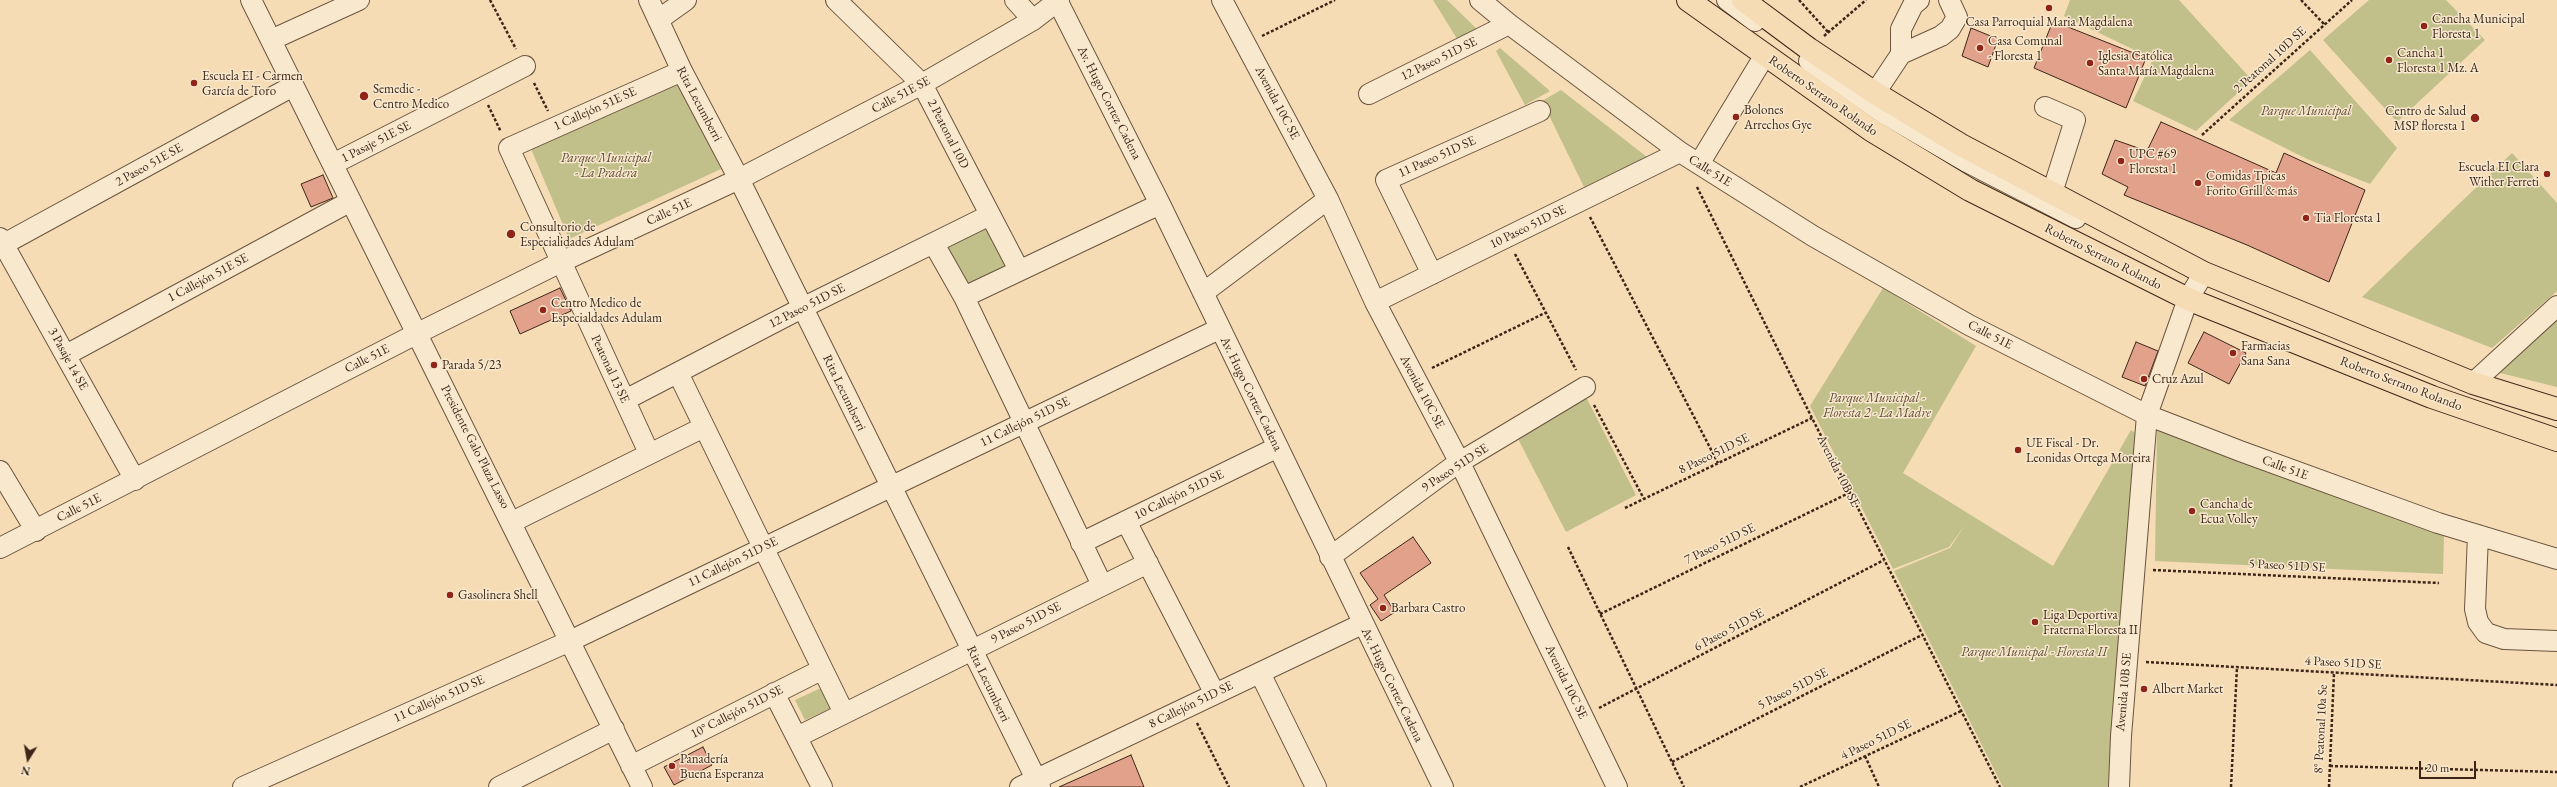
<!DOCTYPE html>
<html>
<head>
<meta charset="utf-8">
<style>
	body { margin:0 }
	#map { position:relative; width:2557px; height:787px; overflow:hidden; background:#f5dcb4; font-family:"EB Garamond",serif }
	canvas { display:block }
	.north { position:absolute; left:8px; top:739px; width:40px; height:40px; -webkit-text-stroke:3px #f8e8ce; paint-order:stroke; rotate:191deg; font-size:11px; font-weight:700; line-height:16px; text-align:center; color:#3d2619 }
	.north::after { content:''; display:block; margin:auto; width:14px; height:18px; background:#3d2619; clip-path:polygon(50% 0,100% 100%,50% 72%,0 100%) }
	.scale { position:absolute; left:2419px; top:761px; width:57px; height:18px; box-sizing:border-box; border:2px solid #3d2619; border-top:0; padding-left:5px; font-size:12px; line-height:14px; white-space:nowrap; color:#3d2619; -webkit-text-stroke:3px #f8e8ce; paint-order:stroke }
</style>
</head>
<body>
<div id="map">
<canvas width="2557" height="787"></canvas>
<div class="north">N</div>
<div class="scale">20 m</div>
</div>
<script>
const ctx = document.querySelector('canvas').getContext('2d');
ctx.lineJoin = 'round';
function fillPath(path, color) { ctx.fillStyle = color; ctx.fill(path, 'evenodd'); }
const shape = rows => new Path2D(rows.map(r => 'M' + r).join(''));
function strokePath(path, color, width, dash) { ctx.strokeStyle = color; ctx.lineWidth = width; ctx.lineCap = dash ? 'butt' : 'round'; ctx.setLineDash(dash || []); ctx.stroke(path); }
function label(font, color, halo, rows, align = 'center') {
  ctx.font = font + ' "EB Garamond",serif'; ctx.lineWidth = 3; ctx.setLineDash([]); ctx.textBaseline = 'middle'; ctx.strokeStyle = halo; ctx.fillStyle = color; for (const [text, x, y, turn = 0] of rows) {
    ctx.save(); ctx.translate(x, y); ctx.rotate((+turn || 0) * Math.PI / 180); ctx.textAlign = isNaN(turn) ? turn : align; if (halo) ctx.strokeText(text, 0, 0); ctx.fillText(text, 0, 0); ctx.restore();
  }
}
fillPath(shape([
	[1433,0,1447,0,1480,32,1459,42],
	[2070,0,2179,0,2252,80,2196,131,2133,101,2153,59,2064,16],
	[2369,0,2446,0,2485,40,2397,122,2323,40],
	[1500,48,1550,91,1525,105,1496,51],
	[2310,50,2397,148,2370,184,2307,159,2229,120],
	[677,79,721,169,569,239,529,144],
	[1561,90,1647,157,1584,187,1542,101],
	[2512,153,2557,203,2557,291,2492,348,2362,297],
	[990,215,1019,270,964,297,934,244],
	[1883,288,1976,346,1903,473,2053,566,2131,430,2135,433,2116,787,2003,787,1894,571,1950,548,1965,525,1949,547,1893,569,1810,406],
	[2557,312,2557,387,2488,370],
	[1584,393,1636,495,1566,532,1516,435],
	[2157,427,2444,535,2443,574,2155,561],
	[823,687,834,707,805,720,795,700]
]), '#c1bf8a');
const building = shape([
	[2053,21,2146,58,2126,108,2034,68,2053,21],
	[1971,28,1998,39,1988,67,1962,56,1971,28],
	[2161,122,2276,173,2284,153,2365,190,2329,282,2247,245,2124,195,2128,187,2102,174,2115,140,2147,151,2161,122],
	[323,175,333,198,311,207,301,184,323,175],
	[560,288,571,311,520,334,510,311,560,288],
	[2204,332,2246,353,2229,384,2188,363,2204,332],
	[2136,342,2158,351,2145,386,2122,377,2136,342],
	[1413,537,1431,563,1384,595,1395,612,1381,621,1370,605,1378,599,1360,573,1413,537],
	[703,747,712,765,674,785,664,767,703,747],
	[1131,755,1144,787,1059,787,1131,755]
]);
fillPath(building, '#e2a18b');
strokePath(building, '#3d2619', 1);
const minor = shape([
	[251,0,642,787],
	[649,0,682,71,739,179,1040,787],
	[836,0,922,84,1019,270],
	[1015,0,1033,20],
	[1222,0,1328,199,1375,302,1460,463,1617,787],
	[1480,0,1509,24,1680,152,1813,236,1969,325,2147,415,2240,451,2438,523,2557,559],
	[1727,0,1755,21],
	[1058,2,1160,204,1443,787],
	[658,20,686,0],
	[271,40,359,0],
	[1901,54,1901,29,1913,5,1919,0],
	[1809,61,1883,113,1967,162,2076,218],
	[1875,93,1901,54,1941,36,1950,29,1957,17,1949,0],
	[1369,94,1509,24],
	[2045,107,2075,120,2052,193],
	[333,164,525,66],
	[1699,164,1765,55],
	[0,238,135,480],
	[4,244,293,86],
	[934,244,964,297,1102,585],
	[1432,274,1386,180,1540,111],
	[1203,293,1328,199],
	[964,297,1160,204],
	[1375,302,1680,152],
	[66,355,351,201],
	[678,373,844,713],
	[2473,383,2557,306],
	[625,400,802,308,990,215],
	[649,453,509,148,682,71],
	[0,471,36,531],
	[1126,521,1215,694],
	[512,522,704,427],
	[2478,535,2475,609,2478,622,2486,633,2504,639,2557,641],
	[1081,543,1278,447],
	[0,548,418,333,561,262,739,179,922,84,1033,20,1059,0],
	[1330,557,1455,465,1585,387],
	[1260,673,1316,787],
	[774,693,822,787],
	[797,737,1148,563],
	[631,766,821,670],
	[243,787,570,641,1219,329],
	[499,787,614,729],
	[1020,787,1362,624],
	[2119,787,2121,736,2147,415,2188,299,2204,273]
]);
const major = shape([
	[1688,0,1871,130,1970,190,2188,299,2432,397,2557,440],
	[1743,0,1809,49,1875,93,1961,145,2204,273,2473,383,2557,409]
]);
strokePath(minor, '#6b5440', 22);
strokePath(major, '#3d2619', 24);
strokePath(shape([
	[490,0,516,49],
	[1799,0,1828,32],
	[2301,0,2324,24],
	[1262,36,1335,0],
	[1824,36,1866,0],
	[534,83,548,111],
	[488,105,501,132],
	[2202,135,2352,0],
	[1697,187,1812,418,2000,787],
	[1590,217,1718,463],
	[1515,254,1576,370],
	[1432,368,1545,313],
	[1594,405,1644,499],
	[1625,508,1812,418],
	[1568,547,1684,787],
	[2153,570,2439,583],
	[1600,614,1849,493],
	[2146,662,2557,685],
	[1599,708,1884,560],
	[1197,723,1229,787],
	[1865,756,1879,787],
	[1672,762,1922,635],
	[2330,766,2557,772],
	[1800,787,1961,711],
	[2231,787,2237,667],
	[2329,787,2334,673]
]), '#3d2619', 2.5, [3, 2]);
strokePath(minor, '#f8e8ce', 20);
strokePath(major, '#f5dcb4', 22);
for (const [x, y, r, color] of [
	[2049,8,4,"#8f2418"],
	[2424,26,4,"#8f2418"],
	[1980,48,4,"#8f2418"],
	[2389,60,4,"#8f2418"],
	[2090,63,4,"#8f2418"],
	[194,83,4,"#8f2418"],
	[364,96,5,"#8f2418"],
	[1736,117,4,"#8f2418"],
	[2475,118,5,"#8f2418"],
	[2121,161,4,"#8f2418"],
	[2547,174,4,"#8f2418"],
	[2198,183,4,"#8f2418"],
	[2306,218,4,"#8f2418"],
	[511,234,5,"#8f2418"],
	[543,310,4,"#8f2418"],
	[2233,353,4,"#8f2418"],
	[434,365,4,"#8f2418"],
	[2144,379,4,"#8f2418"],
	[2018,450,4,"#8f2418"],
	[2192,511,4,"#8f2418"],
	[450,595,4,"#8f2418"],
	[1383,608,4,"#8f2418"],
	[2035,622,4,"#8f2418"],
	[2144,689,4,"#8f2418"],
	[672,766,4,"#8f2418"]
]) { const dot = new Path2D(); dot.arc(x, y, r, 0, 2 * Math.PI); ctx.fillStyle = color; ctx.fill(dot); strokePath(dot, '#f8e8ce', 1.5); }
label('13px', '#3d2619', '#f8e8ce', [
	["Cancha Municipal",2432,19],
	["Floresta 1",2432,34],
	["Casa Parroquial Maria Magdalena",2049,22,"center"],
	["Casa Comunal",1988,41],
	["- Floresta 1",1988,56],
	["Cancha 1",2397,53],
	["Floresta 1 Mz. A",2397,68],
	["Iglesia Católica",2098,56],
	["Santa María Magdalena",2098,71],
	["Escuela EI - Carmen",202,76],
	["García de Toro",202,91],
	["Semedic -",373,89],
	["Centro Medico",373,104],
	["Bolones",1744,110],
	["Arrechos Gye",1744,125],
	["Centro de Salud",2466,111,"right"],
	["MSP floresta 1",2466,126,"right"],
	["UPC #69",2129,154],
	["Floresta 1",2129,169],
	["Escuela EI Clara",2539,167,"right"],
	["Wither Ferreti",2539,182,"right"],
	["Comidas Tpicas",2206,176],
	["Forito Grill & más",2206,191],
	["Tia Floresta 1",2314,218],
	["Consultorio de",520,227],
	["Especialidades Adulam",520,242],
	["Centro Medico de",551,303],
	["Especialdades Adulam",551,318],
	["Farmacias",2241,346],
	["Sana Sana",2241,361],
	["Parada 5/23",442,365],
	["Cruz Azul",2152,379],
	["UE Fiscal - Dr.",2026,443],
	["Leonidas Ortega Moreira",2026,458],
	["Cancha de",2200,504],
	["Ecua Volley",2200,519],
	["Gasolinera Shell",458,595],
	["Barbara Castro",1391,608],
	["Liga Deportiva",2043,615],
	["Fraterna Floresta II",2043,630],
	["Albert Market",2152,689],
	["Panadería",680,759],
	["Buena Esperanza",680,774]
], 'left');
label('13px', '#3d2619', '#f8e8ce', [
	["12 Paseo 51D SE",1439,59,-26],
	["2 Peatonal 10D SE",2270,60,-42],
	["Calle 51E SE",901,95,-28],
	["Roberto Serrano Rolando",1823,96,35],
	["Av. Hugo Cortez Cadena",1109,103,63],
	["Avenida 10C SE",1277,103,62],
	["Rita Lecumberri",699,104,62],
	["1 Callejón 51E SE",595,109,-24],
	["2 Peatonal 10D",948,134,63],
	["1 Pasaje 51E SE",376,142,-27],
	["11 Paseo 51D SE",1437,157,-24],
	["2 Paseo 51E SE",149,165,-29],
	["Calle 51E",1710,171,32],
	["Calle 51E",669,212,-25],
	["10 Paseo 51D SE",1528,227,-26],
	["Roberto Serrano Rolando",2103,257,27],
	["1 Callejón 51E SE",208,278,-28],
	["12 Paseo 51D SE",807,306,-27],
	["Calle 51E",1990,335,27],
	["3 Pasaje 14 SE",68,359,61],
	["Calle 51E",367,359,-27],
	["Peatonal 13 SE",610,369,65],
	["Roberto Serrano Rolando",2401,384,21],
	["Avenida 10C SE",1422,392,62],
	["Rita Lecumberri",844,393,64],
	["Av. Hugo Cortez Cadena",1251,394,64],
	["11 Callejón 51D SE",1025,422,-26],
	["Presidente Galo Plaza Lasso",475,447,63],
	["8 Paseo 51D SE",1714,454,-26],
	["9 Paseo 51D SE",1455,468,-33],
	["Calle 51E",2285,468,20],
	["Avenida 10B SE",1838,471,63],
	["10 Callejón 51D SE",1179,495,-26],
	["Calle 51E",79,508,-27],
	["7 Paseo 51D SE",1720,544,-26],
	["11 Callejón 51D SE",733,562,-26],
	["5 Paseo 51D SE",2287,566,3],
	["9 Paseo 51D SE",1026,623,-27],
	["6 Paseo 51D SE",1729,630,-28],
	["4 Paseo 51D SE",2343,663,3],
	["Avenida 10C SE",1566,682,64],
	["Rita Lecumberri",988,684,64],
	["Av. Hugo Cortez Cadena",1392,685,64],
	["5 Paseo 51D SE",1793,689,-27],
	["Avenida 10B SE",2124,692,-85],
	["11 Callejón 51D SE",439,699,-24],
	["8 Callejón 51D SE",1191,705,-26],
	["10° Callejón 51D SE",737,712,-27],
	["8° Peatonal 10a Se",2321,729,-87],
	["4 Paseo 51D SE",1876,740,-26]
]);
label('italic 13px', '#5e4c35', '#f8e8ce', [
	["Parque Municipal",2306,111],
	["Parque Municipal",606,158],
	["- La Pradera",606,173],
	["Parque Municipal -",1877,398],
	["Floresta 2 - La Madre",1877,413],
	["Parque Municpal - Floresta II",2034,652]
]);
</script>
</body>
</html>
